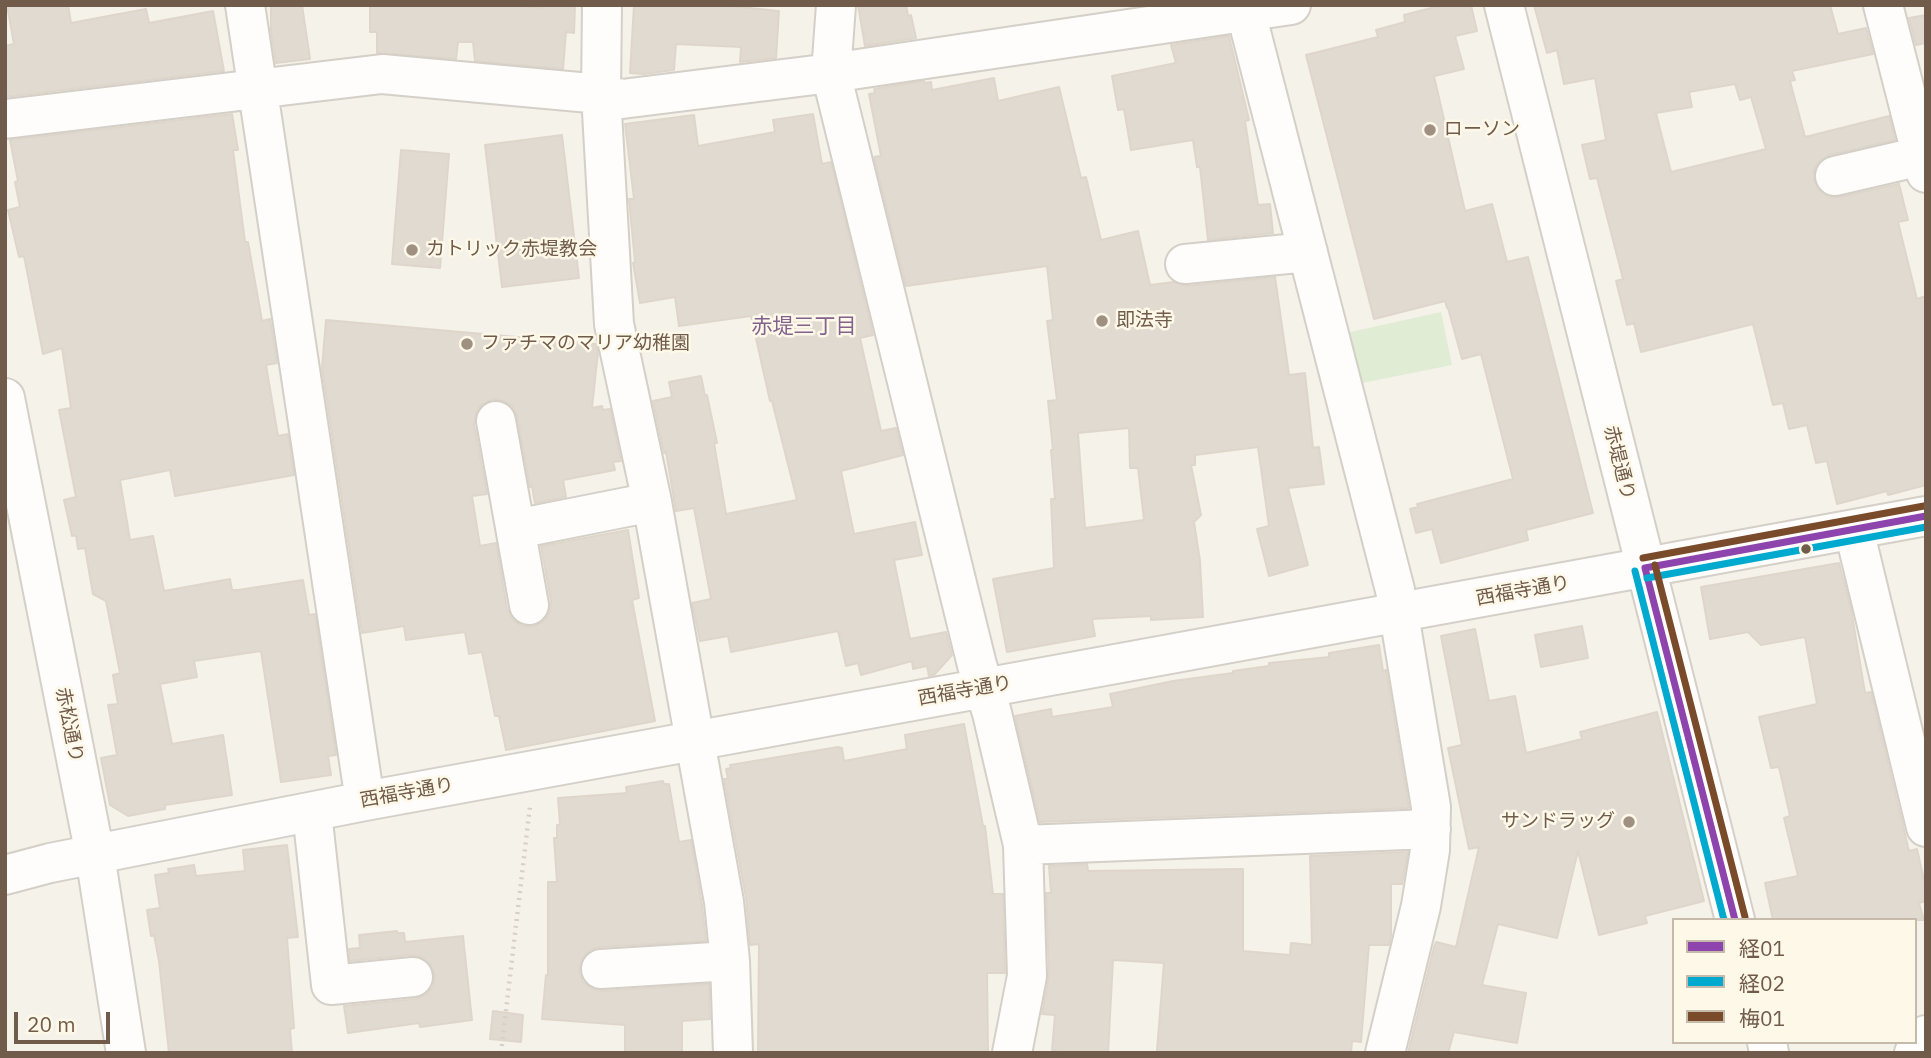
<!DOCTYPE html>
<html>
<head>
<meta charset="utf-8">
<style>
	body { margin:0 }
	#map { position:relative; width:1931px; height:1058px; overflow:hidden; background:#f5f2e9; font-family:"IBM Plex Sans","Noto Sans JP",sans-serif }
	canvas { display:block }
	.frame { position:absolute; inset:0; border:7px solid #715c4b; pointer-events:none }
	.legend { position:absolute; left:1672px; top:918px; width:245px; height:126px; box-sizing:border-box; background:#fef8e9; border:2px solid #c6baaa; margin:0; padding:9px 12px; list-style:none; font-size:21px; color:#715c4b }
	.legend li { display:flex; align-items:center; gap:14px; height:35px }
	.legend b { width:35px; border:2px solid #c6baaa }
	.scale { position:absolute; left:14px; top:1012px; width:96px; height:32px; box-sizing:border-box; border:4px solid #715c4b; border-top:0; padding-left:9px; font-size:21px; line-height:24px; white-space:nowrap; color:#715c4b; -webkit-text-stroke:5px #fef8e9; paint-order:stroke }
</style>
</head>
<body>
<div id="map">
<canvas width="1931" height="1058"></canvas>
<div class="frame"></div>
<ul class="legend">
<li><b style="height:9px;background:#8e44ad"></b>経01</li>
<li><b style="height:9px;background:#00a9ce"></b>経02</li>
<li><b style="height:9px;background:#7a4b2a"></b>梅01</li>
</ul>
<div class="scale">20 m</div>
</div>
<script>
const ctx = document.querySelector('canvas').getContext('2d');
ctx.lineJoin = 'round';
function fillPath(path, color) { ctx.fillStyle = color; ctx.fill(path, 'evenodd'); }
const shape = rows => new Path2D(rows.map(r => 'M' + r).join(''));
function strokePath(path, color, width, dash) { ctx.strokeStyle = color; ctx.lineWidth = width; ctx.lineCap = dash ? 'butt' : 'round'; ctx.setLineDash(dash || []); ctx.stroke(path); }
function label(font, color, halo, rows, align = 'center') {
  ctx.font = font + ' "IBM Plex Sans","Noto Sans JP",sans-serif'; ctx.lineWidth = 5; ctx.setLineDash([]); ctx.textBaseline = 'middle'; ctx.strokeStyle = halo; ctx.fillStyle = color; for (const [text, x, y, turn = 0] of rows) {
    ctx.save(); ctx.translate(x, y); ctx.rotate((+turn || 0) * Math.PI / 180); ctx.textAlign = isNaN(turn) ? turn : align; if (halo) ctx.strokeText(text, 0, 0); ctx.fillText(text, 0, 0); ctx.restore();
  }
}
fillPath(shape([
	[1441,312,1452,365,1357,384,1346,333]
]), '#e0ecd4');
const building = shape([
	[7,5,68,5,71,23,146,9,149,23,213,11,224,71,5,97,5,46,14,44,7,5],
	[271,5,302,5,310,59,276,63,271,30,271,5],
	[370,5,511,5,541,8,542,5,575,5,574,33,566,32,563,69,475,61,473,42,458,42,456,59,377,53,377,32,370,32,370,5],
	[634,5,721,5,779,11,776,58,740,62,741,47,676,44,674,70,643,74,630,73,634,5],
	[858,5,906,5,908,16,911,15,916,38,865,46,858,5],
	[1443,5,1471,5,1477,31,1455,36,1464,69,1434,76,1465,211,1492,204,1507,262,1528,257,1593,513,1526,530,1528,540,1441,563,1432,529,1416,533,1410,509,1418,507,1417,504,1513,479,1481,354,1462,359,1448,308,1447,308,1445,301,1374,319,1306,55,1378,37,1376,30,1405,22,1404,15,1443,5],
	[1534,5,1830,5,1838,34,1866,28,1873,54,1792,71,1795,80,1790,81,1805,137,1889,116,1895,140,1829,155,1820,161,1814,169,1814,180,1820,191,1829,197,1840,197,1899,184,1908,220,1898,222,1917,299,1926,296,1926,485,1888,495,1887,491,1837,504,1827,461,1816,463,1807,425,1789,429,1783,403,1773,405,1753,324,1641,352,1634,323,1627,325,1616,281,1623,279,1597,178,1590,179,1582,145,1606,140,1595,78,1564,84,1557,50,1547,53,1534,5],
	[1735,84,1740,100,1751,97,1766,149,1671,172,1656,113,1692,107,1689,92,1735,84],
	[1926,15,1926,43,1916,45,1909,18,1926,15],
	[1229,36,1249,120,1245,121,1258,205,1270,204,1273,233,1208,240,1200,167,1197,167,1193,140,1131,150,1124,109,1118,110,1112,76,1176,63,1171,45,1229,36],
	[994,78,998,101,1059,87,1081,178,1086,177,1101,240,1138,231,1150,285,1174,282,1187,286,1275,277,1289,375,1305,373,1313,448,1319,447,1324,484,1288,488,1308,565,1269,576,1257,529,1269,526,1258,447,1195,455,1195,465,1191,465,1201,515,1194,522,1200,561,1203,617,1151,620,1151,616,1092,619,1095,636,1007,652,993,579,1054,568,1051,499,1055,499,1051,450,1053,450,1048,401,1057,400,1047,321,1053,320,1047,266,906,286,874,157,881,156,869,94,875,93,874,89,924,81,925,83,931,82,932,90,994,78],
	[1129,428,1130,468,1138,468,1144,520,1085,528,1078,433,1129,428],
	[232,114,238,150,233,150,245,242,248,242,262,321,270,319,277,363,266,365,278,436,288,434,294,475,175,496,170,470,120,480,130,540,153,536,164,591,230,579,232,590,238,590,303,580,309,615,315,614,336,755,328,756,331,775,281,782,261,651,194,661,197,677,160,684,172,744,223,735,232,795,165,805,165,809,128,816,110,805,101,758,117,755,108,705,118,704,113,675,120,673,106,601,93,594,85,548,78,549,76,535,72,536,64,500,76,497,59,410,71,408,62,348,43,354,24,256,19,257,8,210,20,207,15,182,18,181,10,140,232,114],
	[813,114,822,164,831,162,873,335,860,338,881,431,896,428,903,455,841,471,854,534,915,522,922,555,894,560,910,639,946,632,952,655,934,675,929,676,927,666,913,669,912,661,861,675,858,663,846,666,838,631,731,652,728,636,700,641,692,603,711,599,694,508,676,511,666,452,664,453,653,401,672,397,669,382,701,376,705,396,707,395,717,443,714,443,726,514,797,500,772,401,770,401,751,316,679,326,675,297,640,303,633,263,635,262,629,199,634,199,625,124,694,115,698,146,775,132,773,120,813,114],
	[562,135,579,278,502,287,485,145,562,135],
	[401,150,449,154,440,268,392,264,401,150],
	[326,320,596,344,598,352,592,408,602,406,603,410,610,409,621,461,613,462,615,470,563,480,566,497,535,503,532,486,530,487,517,416,512,406,504,401,493,399,481,405,476,413,474,424,487,494,472,496,480,546,496,543,507,609,513,620,522,626,532,627,543,622,550,612,551,601,541,546,628,530,639,598,632,600,655,721,506,750,499,716,495,716,482,652,469,654,465,632,406,640,404,626,362,633,322,368,326,320],
	[1839,563,1851,609,1865,693,1871,692,1909,851,1917,849,1926,889,1926,901,1919,903,1924,920,1773,920,1765,883,1798,876,1784,818,1790,816,1779,767,1771,768,1759,717,1817,704,1805,637,1761,645,1748,632,1710,639,1701,587,1839,563],
	[1582,626,1588,658,1541,667,1535,635,1582,626],
	[1475,629,1489,701,1515,696,1526,753,1582,739,1580,732,1657,712,1704,901,1645,916,1647,923,1599,935,1578,851,1557,938,1498,924,1482,985,1526,993,1517,1043,1454,1032,1448,1053,1408,1053,1434,947,1436,942,1456,947,1479,847,1469,849,1448,748,1462,745,1441,636,1475,629],
	[1379,645,1383,671,1386,670,1409,808,1040,822,1015,716,1051,709,1052,717,1113,707,1110,694,1173,681,1233,673,1233,671,1269,666,1269,663,1329,657,1329,653,1379,645],
	[964,724,983,826,985,826,993,894,1003,894,1005,973,987,973,988,1053,758,1053,759,944,750,945,746,898,724,779,728,779,726,769,731,768,730,765,838,747,842,748,844,761,907,749,905,735,964,724],
	[663,781,664,784,669,784,679,842,691,840,702,905,706,941,599,947,590,950,582,959,579,971,583,982,591,988,602,991,709,984,710,1019,682,1021,682,1053,625,1053,625,1025,542,1019,546,975,548,975,548,882,557,882,554,838,557,838,557,825,560,825,558,798,627,793,626,787,663,781],
	[287,845,298,937,287,938,294,1028,290,1029,292,1053,169,1053,159,961,154,935,151,936,147,910,160,908,155,875,169,873,168,869,194,865,196,876,245,871,243,850,287,845],
	[1408,852,1402,884,1391,884,1391,936,1389,945,1369,945,1361,1042,1352,1041,1351,1053,1159,1053,1157,1050,1164,963,1113,960,1108,1053,1056,1053,1056,1050,1052,1050,1055,1015,1042,1014,1049,976,1046,893,1051,893,1049,866,1087,864,1088,871,1243,869,1243,951,1290,955,1291,943,1312,945,1310,856,1408,852],
	[397,931,397,933,404,933,405,942,463,936,472,1020,420,1027,419,1023,348,1033,344,1006,415,999,425,995,433,987,435,976,431,965,421,957,411,955,350,961,349,949,360,948,359,935,397,931],
	[493,1011,523,1015,521,1042,490,1039,493,1011]
]);
fillPath(building, '#e1dad0');
strokePath(building, '#ded6cb', 2);
const minor = shape([
	[245,5,365,801],
	[602,5,601,94,614,324,652,502,724,902,730,961,733,1053],
	[836,5,831,73,977,665,992,713,1023,845,1027,976,1012,1053],
	[1244,5,1395,590,1431,807,1430,850,1421,906,1385,1053],
	[1504,5,1735,920],
	[1883,5,1926,173],
	[5,119,382,74,601,94,622,99,831,73,1291,5],
	[1835,176,1921,156],
	[1185,264,1308,252],
	[5,398,95,855,126,1053],
	[496,421,529,605],
	[516,529,652,502],
	[1854,530,1926,827],
	[312,812,331,985,413,977],
	[1023,845,1431,829],
	[5,875,50,863,365,801,1926,516],
	[601,969,730,961],
	[1767,1042,1769,1053],
	[1914,1053,1926,1035]
]);
strokePath(minor, '#d4cfc7', 42);
strokePath(shape([
	[501,1053,530,806]
]), '#d6d0ca', 4.5, [2, 5]);
strokePath(minor, '#fefdfc', 38);
strokePath(shape([
	[1645,568,1735,920],
	[1645,568,1926,516]
]), '#8e44ad', 7);
strokePath(shape([
	[1635,571,1724,920],
	[1647,578,1926,527]
]), '#00a9ce', 7);
strokePath(shape([
	[1643,558,1924,506],
	[1655,565,1745,917]
]), '#7a4b2a', 7);
for (const [x, y, r, color] of [
	[1430,130,7,"#9f9082"],
	[412,250,7,"#9f9082"],
	[1102,321,7,"#9f9082"],
	[467,344,7,"#9f9082"],
	[1806,549,6,"#715c4b"],
	[1629,822,7,"#9f9082"]
]) { const dot = new Path2D(); dot.arc(x, y, r, 0, 2 * Math.PI); ctx.fillStyle = color; ctx.fill(dot); strokePath(dot, '#fef8e9', 2.5); }
label('19px', '#715c4b', '#fef8e9', [
	["ローソン",1444,130],
	["カトリック赤堤教会",426,250],
	["即法寺",1116,321],
	["ファチマのマリア幼稚園",481,344],
	["サンドラッグ",1615,822,"right"]
], 'left');
label('19px', '#715c4b', '#fef8e9', [
	["赤堤通り",1619,463,76],
	["西福寺通り",1523,591,-10],
	["西福寺通り",965,691,-10],
	["赤松通り",69,725,79],
	["西福寺通り",407,793,-10]
]);
label('21px', '#83638d', '#fef8e9', [
	["赤堤三丁目",804,327]
]);
</script>
</body>
</html>
